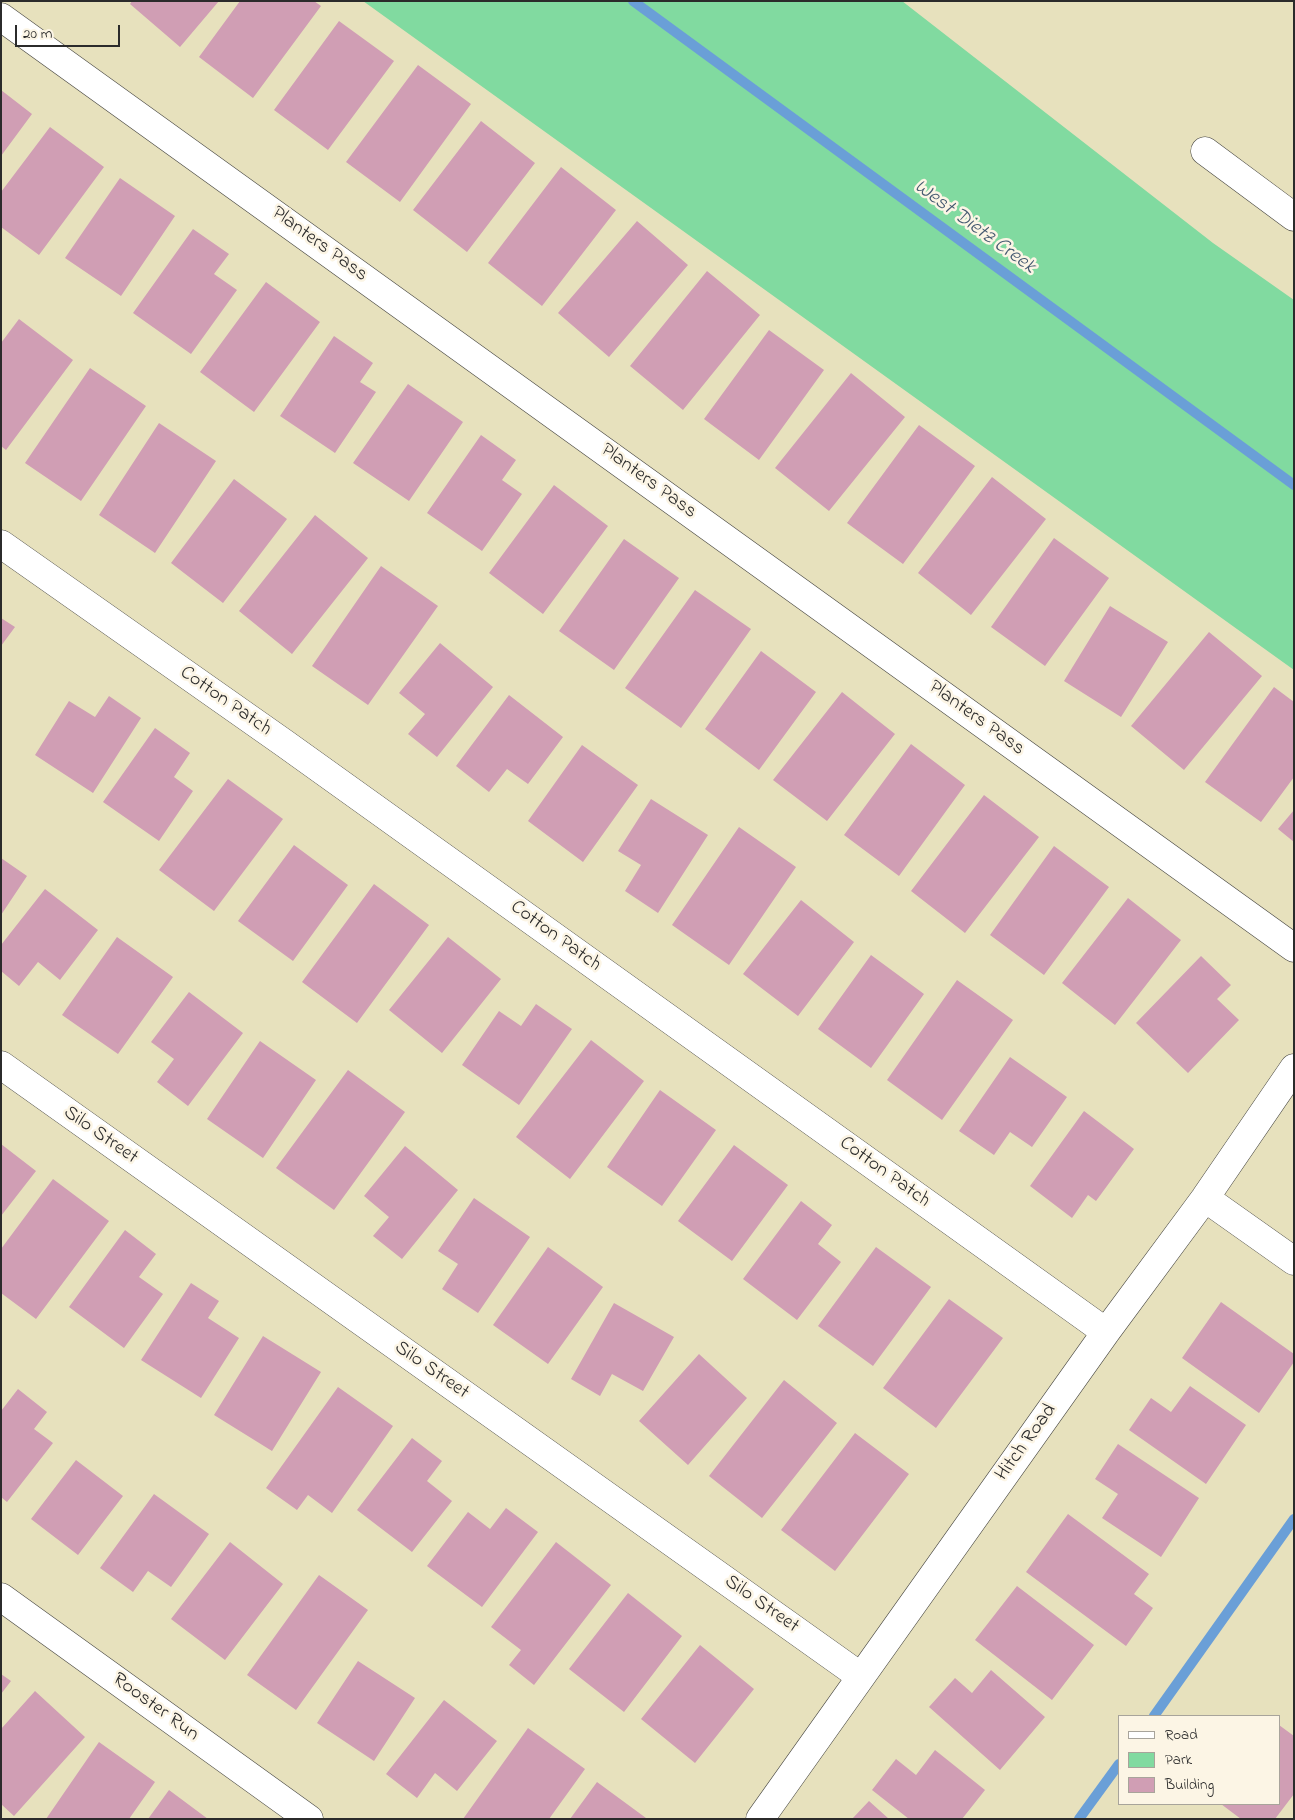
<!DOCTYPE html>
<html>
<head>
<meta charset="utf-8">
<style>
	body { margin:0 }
	#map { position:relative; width:1295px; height:1820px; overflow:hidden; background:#e7e1bd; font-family:"Indie Flower",sans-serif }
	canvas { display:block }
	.frame { position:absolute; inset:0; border:2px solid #2b2b2b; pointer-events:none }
	.legend { position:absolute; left:1118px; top:1715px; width:162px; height:90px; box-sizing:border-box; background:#fcf5e5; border:1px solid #a8a49b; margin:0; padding:6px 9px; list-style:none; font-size:15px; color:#2b2b2b }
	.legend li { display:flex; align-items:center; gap:10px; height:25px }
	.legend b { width:25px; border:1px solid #a8a49b }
	.scale { position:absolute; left:15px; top:25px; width:105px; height:22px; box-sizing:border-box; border:2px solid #2b2b2b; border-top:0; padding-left:6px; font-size:15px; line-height:18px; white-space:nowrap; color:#2b2b2b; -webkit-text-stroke:4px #fcf5e5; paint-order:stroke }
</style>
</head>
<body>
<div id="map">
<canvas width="1295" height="1820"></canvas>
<div class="frame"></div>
<ul class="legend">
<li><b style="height:6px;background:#fff"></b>Road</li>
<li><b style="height:14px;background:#81daa0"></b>Park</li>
<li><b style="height:14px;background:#d09eb4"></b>Building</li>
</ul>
<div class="scale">20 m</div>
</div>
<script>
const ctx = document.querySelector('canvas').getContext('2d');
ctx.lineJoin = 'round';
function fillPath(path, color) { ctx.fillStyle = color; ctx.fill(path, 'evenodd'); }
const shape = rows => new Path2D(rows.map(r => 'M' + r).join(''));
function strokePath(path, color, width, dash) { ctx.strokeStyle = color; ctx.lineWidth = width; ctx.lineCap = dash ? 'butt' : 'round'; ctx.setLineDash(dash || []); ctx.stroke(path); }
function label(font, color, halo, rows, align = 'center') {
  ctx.font = font + ' "Indie Flower",sans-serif'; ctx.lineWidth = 5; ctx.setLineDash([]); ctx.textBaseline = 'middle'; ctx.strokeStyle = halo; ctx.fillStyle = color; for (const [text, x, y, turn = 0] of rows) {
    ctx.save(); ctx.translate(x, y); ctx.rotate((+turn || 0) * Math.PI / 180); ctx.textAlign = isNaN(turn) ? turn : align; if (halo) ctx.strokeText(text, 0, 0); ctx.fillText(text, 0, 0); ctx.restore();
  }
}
fillPath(shape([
	[363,1,902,1,1213,243,1294,300,1294,670]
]), '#81daa0');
strokePath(shape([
	[633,1,1294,485],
	[1154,1716,1294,1519],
	[1079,1819,1119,1764]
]), '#6a9fd7', 10);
fillPath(shape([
	[132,1,219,1,180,47,130,4],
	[240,1,314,1,321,6,253,98,199,57],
	[339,21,394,61,328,150,274,110],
	[418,65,471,104,400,202,346,162],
	[1,90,32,114,1,156],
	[481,121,535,163,467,252,413,210],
	[50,127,104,167,39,255,1,227,1,192],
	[561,167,616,210,542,306,488,263],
	[120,178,175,216,121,296,65,258],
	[637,221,688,265,609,357,558,313],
	[193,229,229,254,214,274,237,290,191,354,133,313],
	[707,271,760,315,683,410,630,366],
	[266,282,320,322,254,412,200,372],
	[19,319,73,360,6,450,1,446,1,343],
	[769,330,824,370,759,460,704,419],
	[334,336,373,363,360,382,376,392,335,453,280,416],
	[90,368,146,406,81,501,25,463],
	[851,373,905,417,829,511,775,468],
	[408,384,463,422,409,501,353,463],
	[159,423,216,461,155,553,99,515],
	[919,425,975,466,903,564,847,523],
	[481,435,516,460,502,480,522,494,482,551,427,513],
	[992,477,1046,519,971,615,918,573],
	[234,479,287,519,223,603,171,563],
	[554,485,608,526,543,614,489,573],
	[315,515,368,558,292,654,239,611],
	[1054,538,1109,578,1045,666,991,627],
	[624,539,679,578,614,670,559,631],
	[381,566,438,606,368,705,312,666],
	[695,590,751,629,681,728,625,688],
	[1110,606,1168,642,1121,717,1064,681],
	[1,618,15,627,1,646],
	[1209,632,1262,676,1184,770,1131,726],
	[440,643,493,687,437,757,408,734,425,714,399,693],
	[761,651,816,692,759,770,705,729],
	[1274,687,1294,702,1294,777,1261,822,1205,782],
	[842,692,895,734,827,821,773,780],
	[509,695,563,737,528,784,507,769,489,792,456,766],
	[109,696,141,718,93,793,35,755,69,701,95,717],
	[155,728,190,753,174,777,193,791,159,841,103,802],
	[911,744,965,785,899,876,844,835],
	[582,745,638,785,583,862,528,821],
	[228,779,283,819,214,911,159,870],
	[984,795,1039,837,965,933,911,891],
	[651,799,708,835,658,913,625,891,641,865,618,851],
	[1294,810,1294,842,1278,829],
	[739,827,796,867,729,965,672,925],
	[294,845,348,885,293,961,238,921],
	[1054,846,1109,887,1044,975,990,935],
	[1,858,27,876,1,915],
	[374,884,429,925,357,1023,302,982],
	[45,889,98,930,60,980,38,962,19,986,1,971,1,945],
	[1128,898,1181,940,1115,1025,1062,983],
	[801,900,854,942,798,1016,743,974],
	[117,937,173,977,118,1054,62,1015],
	[448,937,501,979,442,1053,389,1010],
	[871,955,924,994,871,1068,818,1029],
	[1201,956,1231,985,1217,999,1239,1020,1188,1073,1136,1023],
	[957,980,1013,1020,942,1120,887,1080],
	[189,992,243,1033,188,1106,157,1082,174,1059,151,1042],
	[536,1004,572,1029,519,1105,462,1065,499,1011,521,1026],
	[591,1040,644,1081,570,1179,516,1137],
	[260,1041,316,1080,263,1158,207,1119],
	[1010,1057,1067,1097,1032,1147,1010,1132,994,1155,959,1131],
	[348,1070,405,1112,334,1210,276,1168],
	[660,1090,716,1130,662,1206,607,1167],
	[1084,1111,1134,1149,1096,1201,1088,1195,1072,1218,1030,1186],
	[1,1144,36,1171,1,1216],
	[734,1145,788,1185,732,1261,678,1221],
	[405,1146,458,1190,402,1259,373,1236,389,1217,364,1196],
	[53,1179,109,1221,36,1319,1,1293,1,1249],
	[474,1198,530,1237,478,1313,442,1289,458,1264,438,1251],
	[801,1201,832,1225,818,1244,841,1262,797,1320,743,1279],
	[125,1230,156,1254,139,1277,163,1294,124,1348,69,1307],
	[548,1247,603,1287,548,1364,493,1325],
	[876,1247,931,1287,873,1366,818,1326],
	[191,1283,219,1301,208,1318,239,1338,201,1398,141,1360],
	[949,1299,1003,1338,936,1428,883,1388],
	[1221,1302,1294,1354,1294,1362,1259,1413,1182,1358],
	[614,1303,674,1337,643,1391,612,1374,600,1396,571,1379],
	[263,1336,321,1372,272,1451,214,1415],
	[699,1354,747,1398,688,1465,639,1421],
	[784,1380,837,1423,762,1518,709,1476],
	[1190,1386,1246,1425,1206,1484,1129,1430,1151,1398,1171,1412],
	[338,1387,393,1426,332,1513,308,1495,297,1510,266,1488],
	[18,1389,47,1412,34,1429,53,1443,7,1502,1,1497,1,1411],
	[855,1433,909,1474,835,1571,781,1530],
	[412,1438,442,1461,427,1481,452,1501,412,1552,357,1510],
	[1118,1444,1199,1498,1161,1557,1102,1518,1118,1494,1095,1479],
	[76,1460,123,1496,78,1555,31,1519],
	[154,1494,209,1534,171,1587,148,1571,133,1592,100,1568],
	[506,1508,538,1532,482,1607,427,1566,468,1512,490,1529],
	[1068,1514,1149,1574,1134,1594,1153,1608,1126,1646,1026,1572],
	[230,1542,283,1584,225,1660,171,1619],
	[556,1542,611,1585,534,1685,509,1665,521,1650,491,1627],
	[319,1575,368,1610,296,1710,247,1675],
	[1017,1586,1094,1645,1052,1700,975,1640],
	[628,1593,682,1636,624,1712,569,1669],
	[700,1645,754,1689,695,1763,641,1719],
	[358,1661,415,1698,374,1761,317,1723],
	[991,1670,1045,1717,1000,1770,929,1707,955,1678,972,1693],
	[1,1674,11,1681,1,1694],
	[35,1691,85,1737,14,1816,1,1804,1,1729],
	[444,1700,497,1741,457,1791,435,1773,417,1798,386,1774],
	[1279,1725,1294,1736,1294,1794,1275,1819,1241,1819,1221,1804,1279,1804],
	[528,1728,585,1769,549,1819,463,1819],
	[99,1742,155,1782,129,1819,46,1819],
	[935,1750,985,1790,962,1819,909,1819,872,1790,896,1759,916,1775],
	[597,1782,646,1818,645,1819,570,1819],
	[169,1790,208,1819,148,1819],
	[869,1801,889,1819,852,1819]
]), '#d09eb4');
const minor = shape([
	[1,17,1294,948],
	[1205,151,1294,217],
	[1,544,284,743,1106,1332],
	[1,1065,860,1676],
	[1205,1198,1294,1261],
	[1,1597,309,1819],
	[760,1819,1106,1332,1205,1198,1294,1068]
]);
strokePath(minor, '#474641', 29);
strokePath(minor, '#fff', 28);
label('20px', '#2b2b2b', '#fcf5e5', [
	["Planters Pass",319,245,36],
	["Planters Pass",648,482,36],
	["Cotton Patch",225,702,35],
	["Planters Pass",976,719,36],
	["Cotton Patch",555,937,36],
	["Silo Street",100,1136,35],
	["Cotton Patch",884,1173,36],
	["Silo Street",431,1371,35],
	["Hitch Road",1027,1443,-54],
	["Silo Street",761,1605,35],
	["Rooster Run",155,1708,36]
]);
label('italic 21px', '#445970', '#fcf5e5', [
	["West Dietz Creek",974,228,36]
]);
</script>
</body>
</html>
